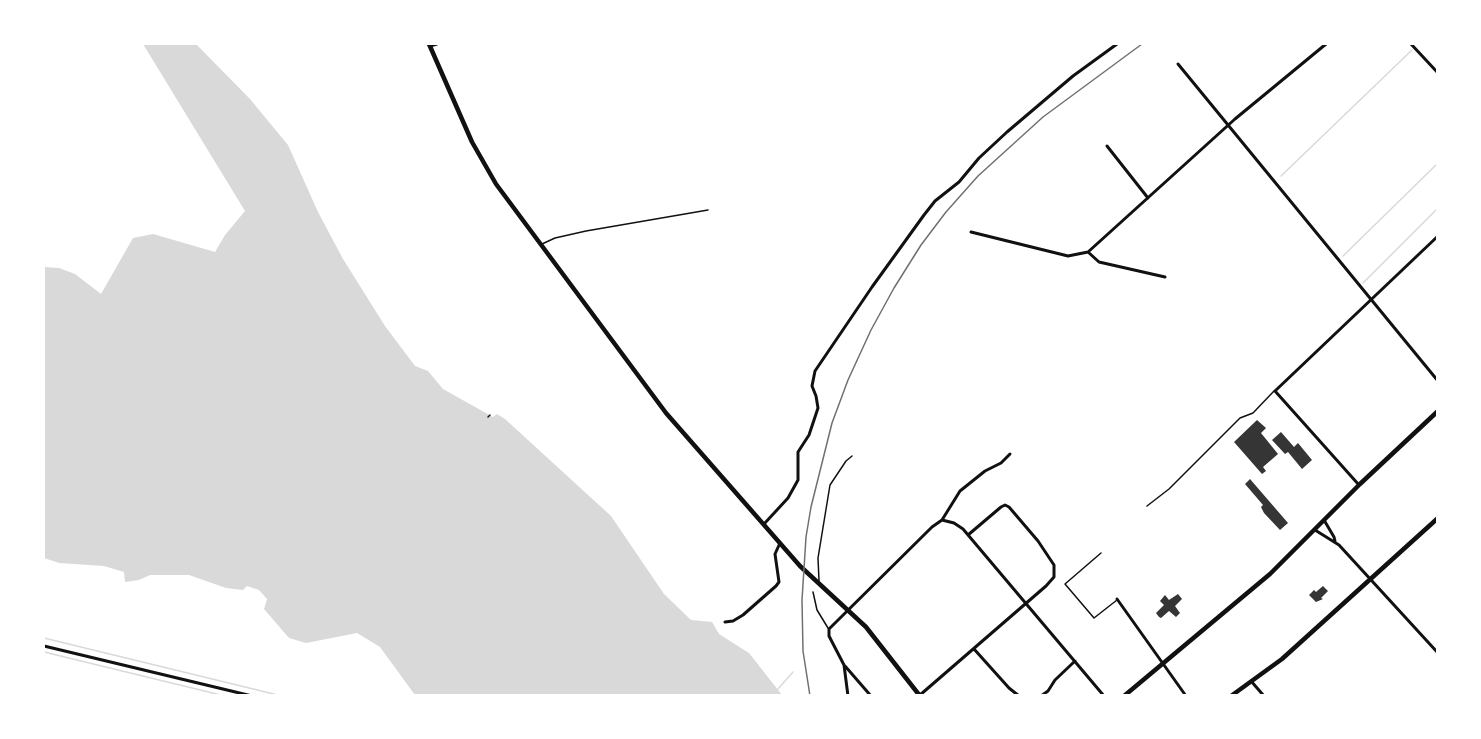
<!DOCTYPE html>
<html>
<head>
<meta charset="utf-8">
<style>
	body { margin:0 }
	#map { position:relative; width:1481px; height:739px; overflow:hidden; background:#fff; font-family:"Titillium Web",sans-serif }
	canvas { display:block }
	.frame { position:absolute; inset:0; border:45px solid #fff; pointer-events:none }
</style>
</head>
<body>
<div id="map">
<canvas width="1481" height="739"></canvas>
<div class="frame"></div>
</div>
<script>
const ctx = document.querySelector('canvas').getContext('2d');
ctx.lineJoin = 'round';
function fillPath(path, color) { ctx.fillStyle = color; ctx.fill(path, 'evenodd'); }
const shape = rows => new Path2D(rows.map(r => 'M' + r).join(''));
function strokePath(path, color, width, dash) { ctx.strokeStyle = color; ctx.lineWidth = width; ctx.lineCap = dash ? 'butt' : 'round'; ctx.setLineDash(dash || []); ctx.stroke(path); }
fillPath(shape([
	[143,44,196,44,250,99,288,145,318,212,343,259,385,326,415,366,428,371,443,389,493,417,497,414,505,419,611,516,664,594,691,620,712,622,719,634,749,653,782,695,415,695,380,647,357,633,306,643,289,638,264,609,267,599,259,590,247,586,243,590,226,588,189,575,150,575,139,580,125,582,124,572,104,566,59,563,44,558,44,267,59,268,75,274,101,294,133,238,153,234,215,252,225,235,245,211]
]), '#d9d9d9');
strokePath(shape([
	[1281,176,1412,50],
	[1343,256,1438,163],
	[1363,283,1438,208],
	[44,638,282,696],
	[44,652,225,696],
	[778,689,793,672]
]), '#d9d9d9', 1.5);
fillPath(shape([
	[1257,420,1266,428,1261,433,1278,454,1263,467,1266,471,1262,474,1234,442],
	[1281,432,1294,447,1298,443,1312,460,1302,469,1288,452,1285,454,1272,440],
	[1250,479,1288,523,1280,530,1264,513,1261,507,1263,505,1245,484],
	[1323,586,1328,591,1321,598,1323,599,1316,602,1309,595,1314,590,1316,592],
	[1178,594,1182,599,1175,606,1180,613,1176,617,1169,611,1161,618,1159,617,1156,613,1164,605,1160,601,1165,595,1169,600]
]), '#353535');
strokePath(shape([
	[488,417,490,415]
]), '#111', 1.5);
strokePath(shape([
	[542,244,555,238,586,231,708,210],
	[1147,506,1169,489,1240,418,1253,413,1274,391],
	[1101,553,1065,584,1094,618,1117,600],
	[819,581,818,558,830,485,846,461,852,456],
	[813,592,817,610,828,628]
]), '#111', 1.5);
strokePath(shape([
	[1411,44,1438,73],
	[430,46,437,44],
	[1178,64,1438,381],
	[1107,146,1148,198],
	[971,232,1068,256,1088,252,1099,262,1165,277],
	[1088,252,1235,119,1326,44],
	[1359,485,1275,391,1438,236],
	[942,520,954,523,963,529,1104,696],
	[1324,520,1334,537,1335,541],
	[764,524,788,498,798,480,798,452,809,435,818,408,816,396,812,386,815,371,872,287,924,215,935,201,959,182,979,158,1007,132,1073,76,1117,44],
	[1315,530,1339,545,1438,653],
	[1117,599,1186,696],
	[725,622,733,621,743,615,776,586,779,582,775,554,780,543],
	[44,646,252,696],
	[974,649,1009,688,1019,696],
	[845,666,871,696],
	[1251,681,1264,696],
	[920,695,1046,586,1054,577,1054,565,1038,541,1009,507,1005,505,1001,507,968,535],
	[848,696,844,665,829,636,829,629,932,527,942,520,960,491,985,471,1001,463,1010,454],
	[1041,696,1048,691,1055,680,1075,661]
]), '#111', 3);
strokePath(shape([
	[429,44,472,142,496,184,666,413,800,566,866,627,920,696]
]), '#111', 4.5);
strokePath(shape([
	[1124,696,1270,574,1360,484,1438,411],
	[1231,696,1282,659,1438,518]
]), '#111', 4.5);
strokePath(shape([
	[810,696,803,651,802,600,806,537,811,507,832,423,848,380,871,330,894,288,921,245,946,212,978,176,1043,117,1142,44]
]), '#707070', 1.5);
</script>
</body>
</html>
